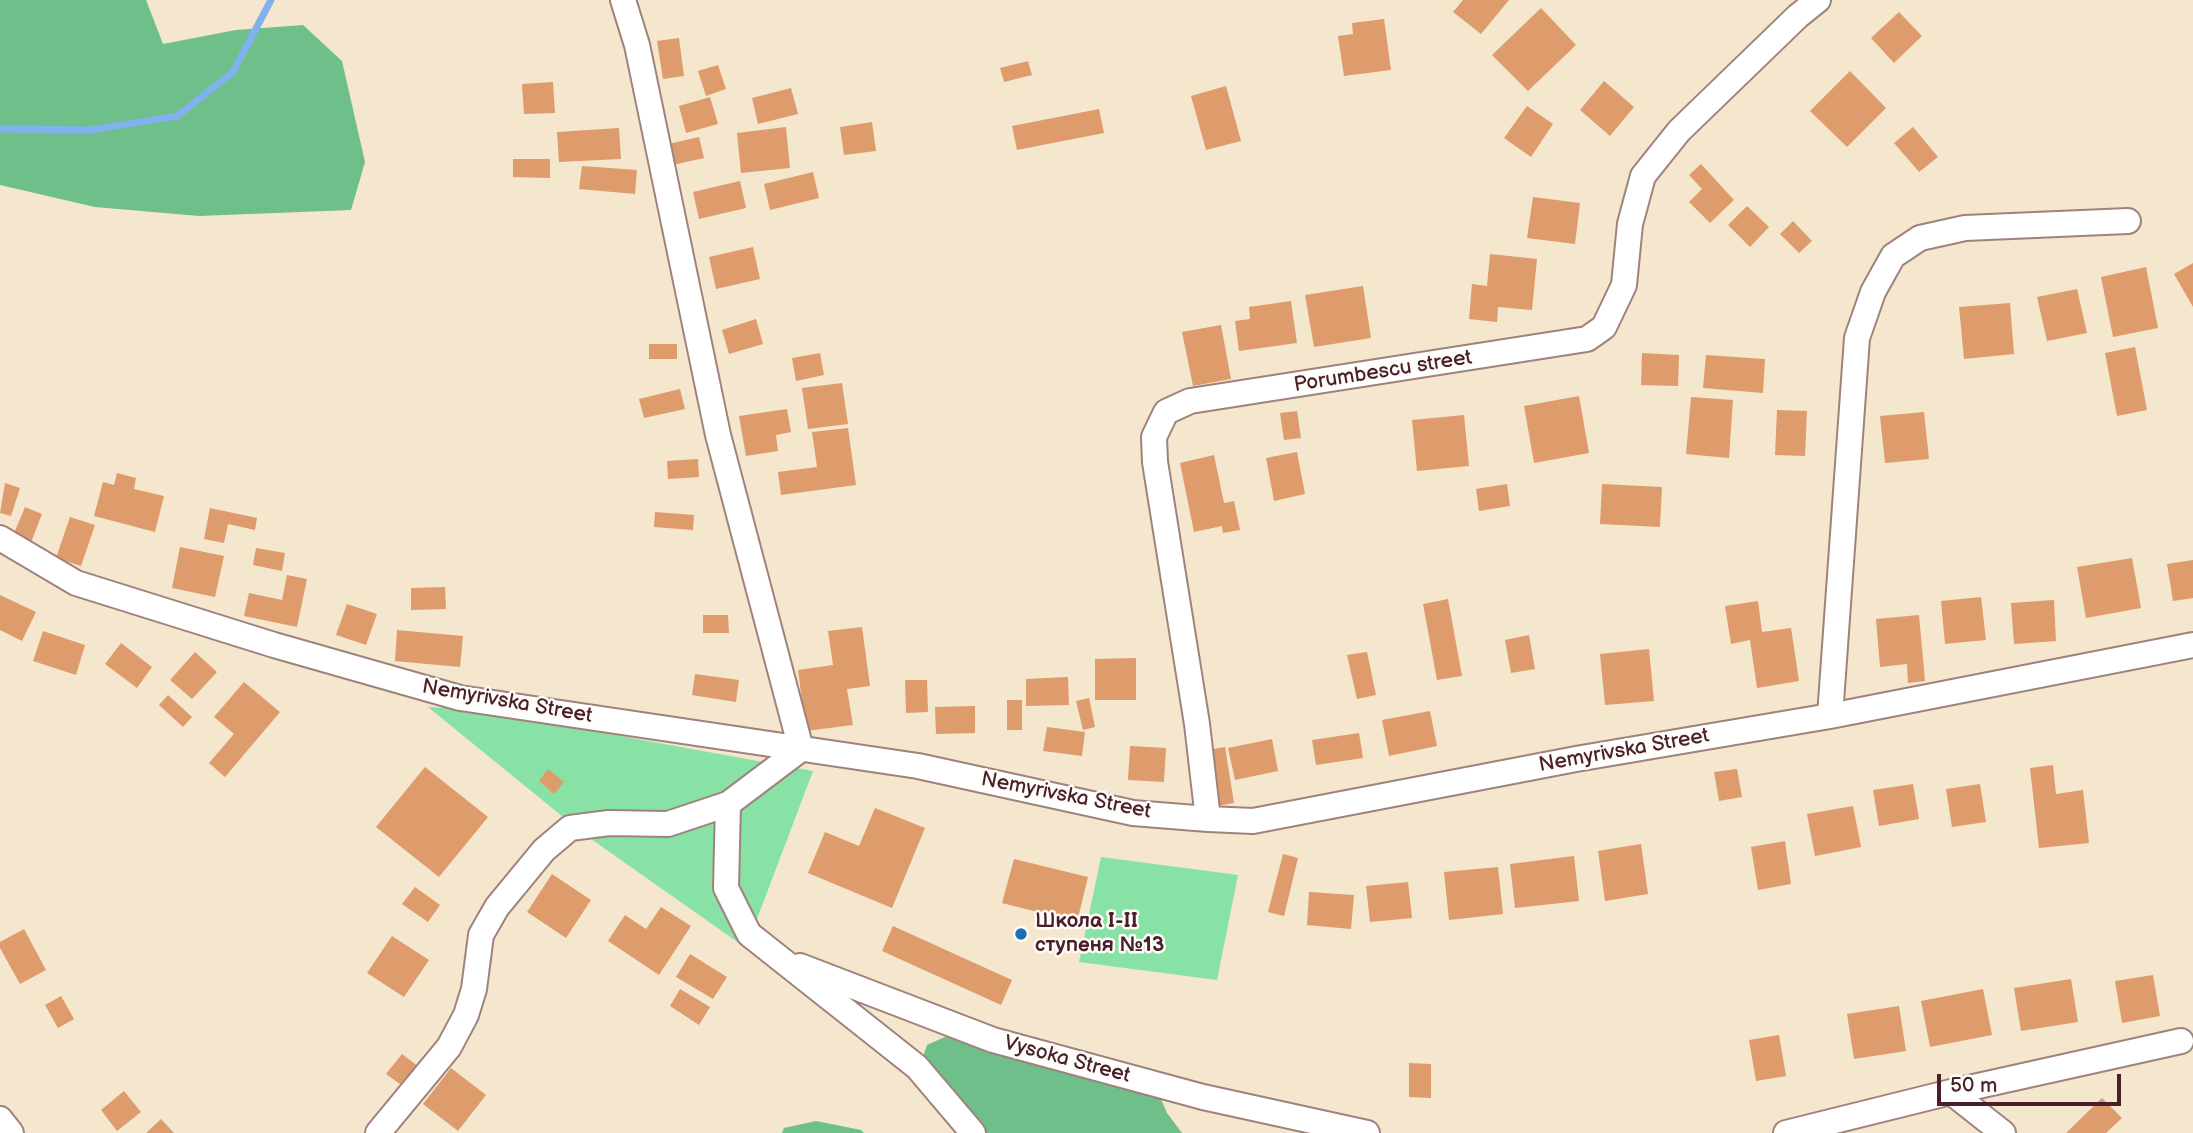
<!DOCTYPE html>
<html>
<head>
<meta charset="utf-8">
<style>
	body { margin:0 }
	#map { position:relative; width:2193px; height:1133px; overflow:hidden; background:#f5e6ce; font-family:"Balsamiq Sans",sans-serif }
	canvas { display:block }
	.scale { position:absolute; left:1937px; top:1074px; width:184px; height:32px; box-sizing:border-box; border:4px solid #4a1f2b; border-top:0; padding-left:9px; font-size:21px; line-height:24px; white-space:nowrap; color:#4a1f2b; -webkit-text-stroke:5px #fdfcf7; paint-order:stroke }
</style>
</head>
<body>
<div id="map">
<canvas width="2193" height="1133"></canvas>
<div class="scale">50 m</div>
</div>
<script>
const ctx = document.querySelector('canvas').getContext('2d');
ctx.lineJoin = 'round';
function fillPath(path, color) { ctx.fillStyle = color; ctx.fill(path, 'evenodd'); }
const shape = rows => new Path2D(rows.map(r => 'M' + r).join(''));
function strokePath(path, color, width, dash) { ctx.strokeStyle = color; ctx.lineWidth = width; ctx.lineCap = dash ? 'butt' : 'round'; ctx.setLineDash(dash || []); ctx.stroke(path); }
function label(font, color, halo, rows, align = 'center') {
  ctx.font = font + ' "Balsamiq Sans",sans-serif'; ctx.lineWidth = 5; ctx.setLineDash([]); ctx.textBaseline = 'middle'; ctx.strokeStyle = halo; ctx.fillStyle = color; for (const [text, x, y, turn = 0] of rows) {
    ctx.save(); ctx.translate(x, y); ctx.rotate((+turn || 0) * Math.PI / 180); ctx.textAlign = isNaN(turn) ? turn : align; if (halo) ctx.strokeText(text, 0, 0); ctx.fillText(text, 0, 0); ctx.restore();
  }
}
fillPath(shape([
	[428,707,477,710,813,771,746,948,584,834],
	[1101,857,1238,875,1217,980,1079,962]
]), '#88e1a5');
fillPath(shape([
	[0,0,146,0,163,44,236,30,303,25,342,61,365,162,351,210,199,216,95,207,0,185],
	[949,1035,1157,1090,1167,1113,1182,1133,986,1133,923,1057,927,1045],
	[816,1121,861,1130,864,1133,782,1133,784,1128]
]), '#6ebf8a');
strokePath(shape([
	[0,129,90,130,177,116,233,72,271,0]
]), '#81b2ed', 7);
fillPath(shape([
	[1463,0,1509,0,1481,34,1453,12],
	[1541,8,1576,45,1528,91,1492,55],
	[1899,12,1922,36,1894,63,1871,38],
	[1384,19,1391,70,1344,76,1338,36,1353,34,1352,23],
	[679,38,684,76,663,79,657,41],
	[1028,61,1032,75,1004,82,1000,68],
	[718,65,726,89,706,96,698,71],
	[1850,71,1886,108,1847,147,1810,111],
	[1604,81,1634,107,1610,136,1580,110],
	[553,82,555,113,524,114,522,84],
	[1226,86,1241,141,1206,150,1191,96],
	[791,88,798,114,758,124,752,98],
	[710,97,718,124,686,133,679,106],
	[1527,106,1553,124,1531,157,1504,138],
	[1099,109,1104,133,1017,150,1012,126],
	[872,122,876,151,844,155,840,127],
	[786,127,790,168,741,173,737,133],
	[1913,127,1938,157,1919,172,1894,143],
	[619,128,621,159,559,162,557,132],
	[699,137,704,158,673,165,668,144],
	[513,159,550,159,550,178,513,177],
	[1701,164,1734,200,1710,223,1689,202,1702,189,1689,175],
	[582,166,637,170,635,194,579,189],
	[813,172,819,198,770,210,764,184],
	[740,181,746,208,699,219,693,192],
	[1533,197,1580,203,1575,244,1527,238],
	[1747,206,1769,227,1750,247,1728,225],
	[1793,221,1812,241,1799,253,1780,234],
	[753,247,760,279,716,289,709,257],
	[1490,254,1537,259,1532,310,1498,307,1497,322,1469,319,1472,284,1487,286],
	[2193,263,2193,307,2174,274],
	[2146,267,2158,328,2113,337,2101,277],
	[1363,286,1371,338,1314,347,1305,295],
	[2077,289,2087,333,2047,341,2037,297],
	[1291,301,1297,343,1239,351,1235,321,1250,319,1249,307],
	[2010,303,2014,354,1964,359,1959,307],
	[756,319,763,344,729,354,722,330],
	[1221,325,1231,379,1193,386,1182,332],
	[649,344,677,344,677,359,649,359],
	[2135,347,2147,410,2117,416,2105,353],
	[820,353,824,375,796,381,792,358],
	[1642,353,1679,355,1678,386,1641,385],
	[1706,355,1765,359,1763,393,1703,388],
	[842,383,848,424,808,429,802,388],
	[680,389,685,409,644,418,639,399],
	[1579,396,1589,453,1534,463,1524,406],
	[1691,397,1733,400,1729,458,1686,454],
	[787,409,791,432,776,435,778,451,746,456,739,416],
	[1777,410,1807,411,1805,456,1775,455],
	[1297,411,1301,438,1284,440,1280,413],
	[1924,412,1929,459,1885,463,1880,416],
	[1464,415,1469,466,1417,471,1412,420],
	[848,428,856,485,781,495,778,472,817,467,812,432],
	[1297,452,1305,494,1274,501,1266,458],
	[1214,455,1224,503,1234,501,1240,530,1223,533,1222,526,1194,532,1180,463],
	[698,459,699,477,668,479,667,461],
	[117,473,136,478,134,489,164,496,155,532,94,516,103,482,114,485],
	[5,483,20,488,11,516,0,513],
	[1507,484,1510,506,1479,511,1476,489],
	[1602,484,1662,487,1660,527,1600,524],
	[25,507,42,514,30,545,12,538],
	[210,508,257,518,255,530,228,524,224,543,204,539],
	[655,512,694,515,693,530,654,527],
	[70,517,95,525,81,566,56,558],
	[180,547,224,556,215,597,172,588],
	[256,548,285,553,282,571,253,565],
	[2132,558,2141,608,2086,618,2077,567],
	[2193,560,2193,598,2173,601,2167,564],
	[287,575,307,579,297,627,244,616,249,593,282,600],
	[445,587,446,609,411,610,411,588],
	[0,595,36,612,22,641,0,630],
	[1981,597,1986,640,1945,644,1941,601],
	[1448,599,1462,676,1437,680,1423,604],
	[2054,600,2056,641,2014,644,2011,603],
	[1758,601,1762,632,1791,628,1799,681,1757,688,1750,640,1731,644,1725,606],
	[347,604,377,614,366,645,336,635],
	[703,615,728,615,729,633,703,633],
	[1919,615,1925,681,1908,683,1907,664,1880,667,1876,619],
	[862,627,870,686,847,689,853,725,806,731,798,670,833,665,828,631],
	[397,630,463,636,460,667,395,661],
	[43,631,85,645,76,675,33,661],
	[1529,635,1535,669,1511,673,1505,640],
	[121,643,152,667,137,688,105,664],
	[1649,649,1654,701,1605,705,1600,654],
	[195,652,217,672,192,699,170,680],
	[1367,652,1376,695,1357,699,1347,655],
	[1136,658,1136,700,1095,700,1095,659],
	[695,674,739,680,736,702,692,695],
	[1068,677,1069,705,1026,706,1026,679],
	[905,680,927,680,928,712,906,713],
	[244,682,280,712,225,777,209,763,234,734,214,717],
	[168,695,192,717,183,727,159,705],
	[1089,698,1095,727,1083,730,1076,701],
	[1007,700,1022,700,1022,730,1007,730],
	[975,706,975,733,936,734,935,707],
	[1430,711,1437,746,1389,756,1382,720],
	[1047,727,1085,732,1082,756,1043,751],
	[1359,733,1363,758,1316,765,1312,740],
	[1272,739,1278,771,1235,780,1228,748],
	[1130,746,1166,748,1164,782,1128,780],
	[1225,747,1234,803,1217,806,1207,750],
	[2053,765,2056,794,2083,790,2089,843,2039,848,2030,768],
	[425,767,488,817,439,877,376,827],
	[548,769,564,782,554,794,539,781],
	[1737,769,1742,797,1719,801,1714,772],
	[1913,784,1919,819,1879,826,1873,790],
	[1980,784,1986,822,1952,827,1946,789],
	[1853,806,1861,847,1815,856,1807,814],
	[875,808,925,828,892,908,808,873,825,832,859,846],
	[1785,841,1791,884,1758,890,1751,847],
	[1641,844,1648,894,1605,901,1598,851],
	[1283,854,1298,858,1284,916,1268,912],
	[1574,856,1579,901,1515,908,1510,864],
	[1014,859,1088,877,1077,922,1002,903],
	[1498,867,1503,914,1449,920,1444,872],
	[552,874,591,900,566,938,527,912],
	[1408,882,1412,918,1370,922,1366,886],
	[415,887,440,905,428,922,402,904],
	[1309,892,1354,895,1351,929,1307,925],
	[661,907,691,926,659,975,608,941,625,915,646,929],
	[893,926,1012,980,1001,1005,882,951],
	[24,929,46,970,20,984,0,948,0,942],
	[392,936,429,960,404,997,367,973],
	[690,954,727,977,713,999,676,977],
	[2153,975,2160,1016,2122,1023,2115,981],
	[2071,979,2078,1022,2021,1031,2014,988],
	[680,989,710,1007,699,1025,670,1006],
	[1983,989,1992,1035,1930,1047,1921,1001],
	[61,996,74,1019,58,1028,45,1005],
	[1899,1006,1906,1051,1854,1059,1847,1014],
	[1779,1035,1786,1076,1756,1081,1749,1040],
	[402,1054,419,1067,404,1087,386,1074],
	[1409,1063,1431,1064,1431,1098,1409,1097],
	[451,1068,486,1095,458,1131,423,1104],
	[124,1091,141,1112,117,1131,101,1110],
	[2102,1098,2122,1118,2106,1133,2066,1133],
	[161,1119,174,1133,146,1133]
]), '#de9b6c');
const minor = shape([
	[623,0,637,45,718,435,801,749,728,804,726,888,749,934,917,1067,973,1133],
	[0,538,76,583,274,645,460,698,918,766,1133,813,1208,819,1253,821,1576,759,1830,716,2193,645],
	[1830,716,1857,338,1873,292,1893,256,1920,238,1965,228,2128,221],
	[1208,819,1197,724,1155,462,1154,437,1166,412,1190,401,1587,339,1604,327,1624,285,1630,224,1643,176,1679,131,1798,16,1818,0],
	[800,966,993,1040,1203,1097,1367,1133],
	[1951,1092,2003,1133],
	[0,1119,11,1133],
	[378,1133,449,1047,466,1015,474,989,481,935,497,907,544,850,570,828,609,823,668,824,728,804],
	[1786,1133,1951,1092,2181,1041]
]);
strokePath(minor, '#a0827c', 28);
strokePath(minor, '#fff', 24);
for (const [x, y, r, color] of [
	[1021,934,7,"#1f6fb2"]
]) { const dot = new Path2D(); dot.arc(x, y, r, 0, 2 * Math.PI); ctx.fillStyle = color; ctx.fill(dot); strokePath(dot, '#fdfcf7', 2.5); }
label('21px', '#4a1f2b', '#fdfcf7', [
	["Porumbescu street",1383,372,-9],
	["Nemyrivska Street",507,702,10],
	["Nemyrivska Street",1624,751,-10],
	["Nemyrivska Street",1066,796,11],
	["Vysoka Street",1067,1060,15]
]);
label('bold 21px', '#4a1f2b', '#fdfcf7', [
	["Школа I-II",1035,922],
	["ступеня №13",1035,946]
], 'left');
</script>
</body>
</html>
